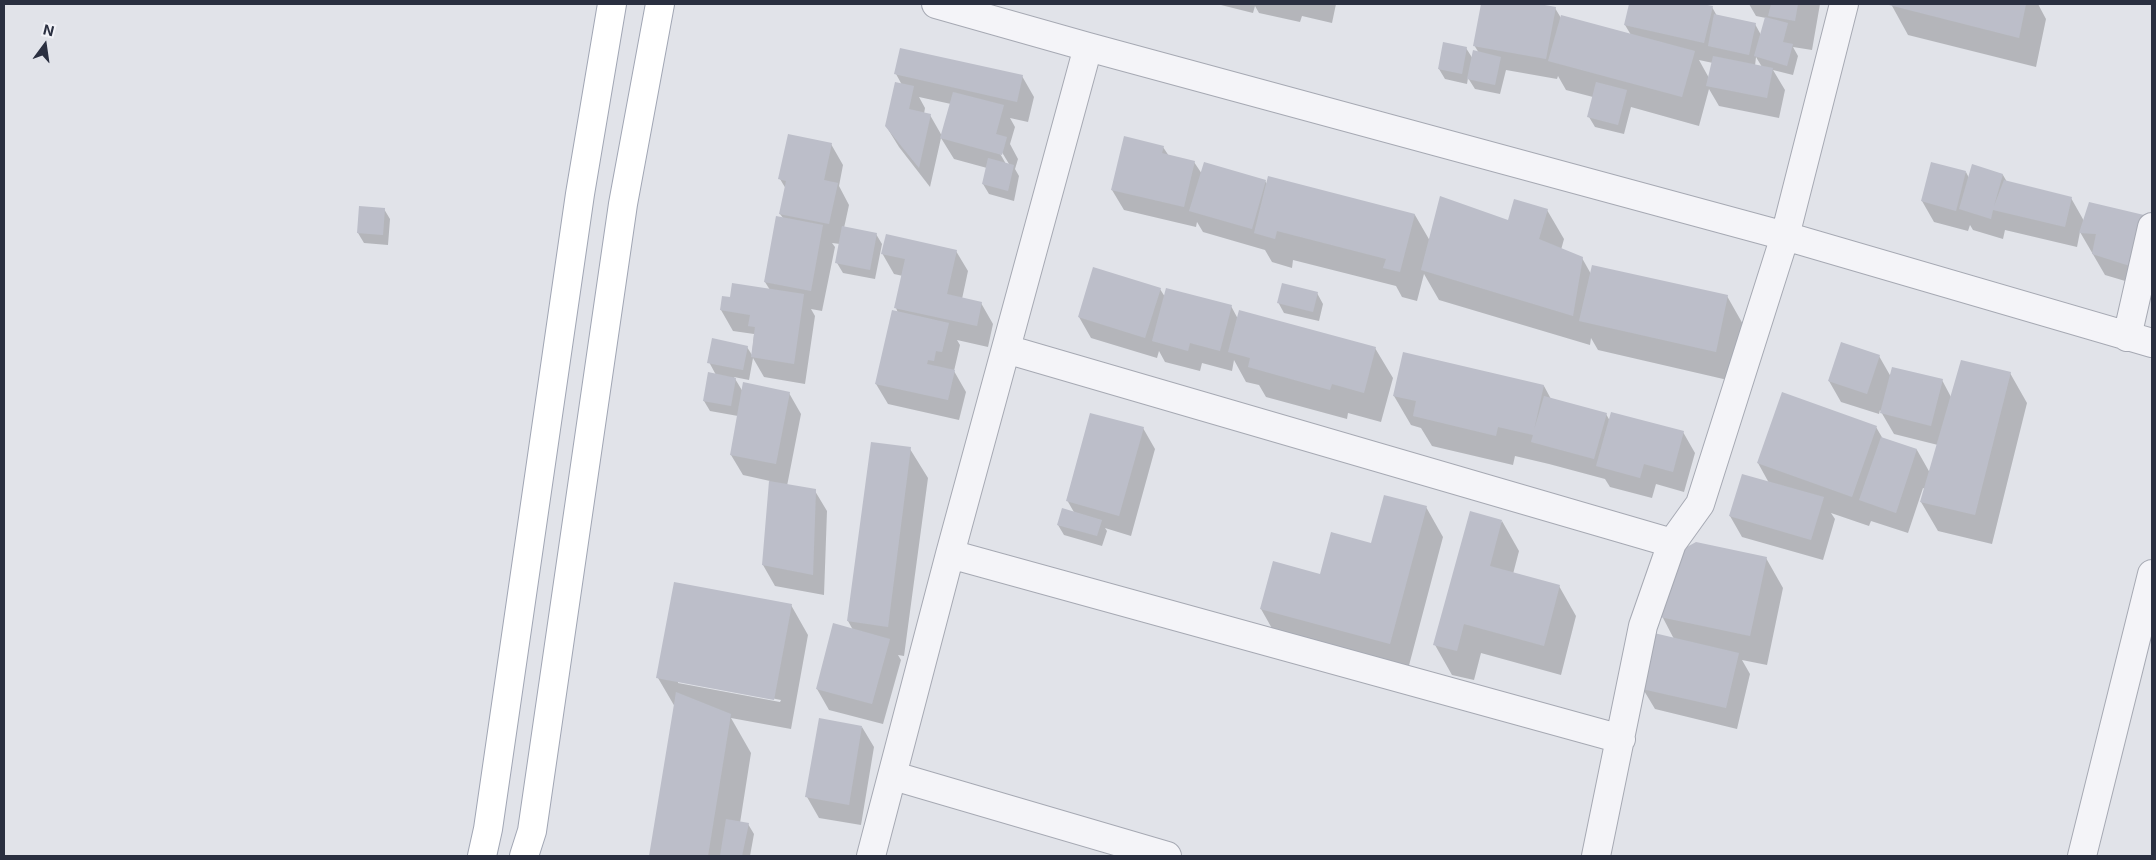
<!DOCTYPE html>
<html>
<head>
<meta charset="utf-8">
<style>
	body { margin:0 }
	#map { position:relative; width:2156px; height:860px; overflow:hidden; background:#e1e3e9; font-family:Inter,sans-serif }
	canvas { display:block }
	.frame { position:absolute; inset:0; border:5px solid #2a2f40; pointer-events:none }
	.north { position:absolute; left:20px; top:20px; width:50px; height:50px; -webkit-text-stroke:4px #f1f2f7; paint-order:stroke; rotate:14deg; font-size:14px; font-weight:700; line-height:20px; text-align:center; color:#2a2f40 }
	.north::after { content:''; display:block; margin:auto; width:18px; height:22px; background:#2a2f40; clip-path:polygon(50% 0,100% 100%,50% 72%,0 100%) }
</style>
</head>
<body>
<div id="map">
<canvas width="2156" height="860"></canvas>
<div class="frame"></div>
<div class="north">N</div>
</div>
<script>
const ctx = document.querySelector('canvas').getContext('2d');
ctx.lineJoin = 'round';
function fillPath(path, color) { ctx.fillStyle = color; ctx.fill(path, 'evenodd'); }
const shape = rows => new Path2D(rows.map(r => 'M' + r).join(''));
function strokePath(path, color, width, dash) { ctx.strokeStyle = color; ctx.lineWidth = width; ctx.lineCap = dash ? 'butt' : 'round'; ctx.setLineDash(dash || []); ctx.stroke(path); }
fillPath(shape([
	[1217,4,1336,4,1332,23,1302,16,1300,22,1259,13,1255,6,1253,13],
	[1482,4,1533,4,1555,8,1561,18,1631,35,1625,25,1630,4,1696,4,1712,7,1717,16,1755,24,1761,35,1766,18,1756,16,1749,4,1820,4,1812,50,1793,47,1798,56,1793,75,1773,70,1785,90,1779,118,1719,106,1709,89,1699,126,1631,107,1624,134,1595,127,1589,117,1593,97,1566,90,1558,76,1557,79,1506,70,1500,94,1475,89,1468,78,1467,84,1445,79,1439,69,1466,48,1473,59,1479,53,1474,45],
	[1756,57,1762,67,1755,66],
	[1699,60,1713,63,1709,78],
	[1891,4,2038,4,2046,19,2036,67,1908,35],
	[896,74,1022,76,1034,97,1028,122,1010,118,1015,127,1010,144,1018,159,1015,169,1019,176,1014,201,989,194,983,184,987,168,954,159,941,138,930,187,899,147,886,126,902,85],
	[919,97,951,104,942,136,930,115,924,114,925,108],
	[1000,149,1009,164,1006,164,998,150],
	[831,144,843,165,839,186,849,205,844,228,876,234,882,244,875,279,843,273,837,263,840,244,832,243,835,247,822,311,811,309,815,316,805,384,764,377,753,358,749,380,734,377,743,392,789,393,801,414,787,486,815,491,827,511,824,595,775,586,763,565,770,481,743,475,731,455,738,416,710,411,704,401,716,375,709,362,747,347,752,355,754,334,733,331,721,310,731,299,770,290,765,282,783,218,780,214,786,189,780,179],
	[1163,147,1169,156,1194,162,1202,174,1265,181,1267,184,1415,215,1430,241,1509,222,1547,210,1564,239,1561,250,1582,258,1591,274,1727,296,1744,326,1732,381,1598,350,1591,338,1590,345,1439,300,1424,274,1417,301,1402,297,1396,286,1293,260,1292,268,1272,262,1265,250,1203,232,1197,222,1196,227,1124,210,1112,190],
	[1966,172,1969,178,2003,175,2007,182,2071,198,2084,221,2143,216,2142,286,2105,275,2080,232,2077,247,2005,230,2003,239,1973,230,1970,225,1968,231,1934,222,1922,201],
	[384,209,390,219,388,245,364,243,358,233],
	[956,251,968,271,962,299,981,303,993,324,988,347,957,340,960,345,954,371,966,392,959,420,888,404,876,384,898,313,896,308,903,276,894,274,882,253],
	[1160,289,1165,297,1231,306,1238,319,1375,348,1393,378,1381,422,1348,413,1347,419,1266,397,1259,385,1246,382,1234,360,1232,371,1202,363,1200,371,1165,362,1159,351,1157,358,1091,338,1079,317],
	[1317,293,1323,304,1319,321,1284,313,1278,302],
	[1879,356,1891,377,1942,380,1951,397,2010,373,2027,403,1992,544,1938,531,1921,502,1925,489,1923,488,1908,533,1871,521,1869,526,1831,513,1835,519,1823,560,1742,537,1730,516,1769,483,1758,463,1876,427,1883,439,1917,450,1930,473,1938,445,1894,434,1880,410,1879,414,1841,402,1829,381],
	[1544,386,1551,399,1606,414,1610,421,1683,432,1695,453,1684,492,1656,484,1652,498,1610,487,1605,479,1549,464,1515,456,1513,465,1432,446,1421,428,1411,425,1394,396],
	[1143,428,1155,449,1131,536,1105,528,1107,531,1102,546,1064,535,1058,525,1075,514,1067,500],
	[910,449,928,478,904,656,898,655,901,660,883,724,829,710,817,689,853,630,848,621],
	[1426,507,1443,537,1407,673,1278,639,1261,609,1372,544],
	[1502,521,1519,551,1513,574,1559,586,1576,616,1561,675,1481,653,1474,680,1452,675,1435,645],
	[1766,558,1783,588,1767,665,1742,660,1750,674,1737,729,1655,709,1643,689,1674,639,1662,616],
	[791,605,808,635,791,729,731,718,751,753,740,823,748,824,754,834,750,856,650,856,675,707,658,678],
	[678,680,781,700,780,702,678,683],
	[862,727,874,747,861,825,819,818,807,797]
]), '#0003');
fillPath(shape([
	[1481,4,1539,4,1556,7,1546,59,1473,46],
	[1629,4,1702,4,1713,6,1704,43,1624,25],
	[1771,4,1798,4,1795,21,1768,16],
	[1890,4,2026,4,2019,38,1889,5],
	[1714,14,1756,23,1749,55,1708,46],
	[1561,15,1695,51,1682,97,1548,61],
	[1765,17,1788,23,1783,42,1793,44,1787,66,1754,56],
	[1443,42,1467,47,1462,74,1438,69],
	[900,48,1023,75,1017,102,894,74],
	[1473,50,1501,57,1495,85,1467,79],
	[1713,56,1773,68,1767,98,1706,86],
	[895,82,914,86,909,109,931,114,919,168,885,126],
	[1596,82,1627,90,1618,125,1587,117],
	[953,92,1004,105,996,134,1007,137,1002,155,940,138],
	[788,134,832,143,824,180,838,183,829,224,779,214,786,181,778,179],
	[1124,136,1164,146,1162,153,1195,161,1184,207,1111,190],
	[988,158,1014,165,1008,191,982,184],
	[1204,162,1266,180,1252,229,1189,211],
	[1931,162,1966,171,1956,211,1921,201],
	[1972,164,2003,174,1994,206,2004,180,2072,197,2065,227,1993,210,1991,219,1959,209],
	[1268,176,1415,214,1400,272,1383,268,1386,259,1277,231,1275,239,1254,233],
	[1440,196,1508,220,1514,199,1548,209,1539,239,1583,257,1573,316,1421,270],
	[2089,202,2144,215,2130,266,2092,254,2096,234,2079,233],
	[359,206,385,208,383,235,357,233],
	[776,216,823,225,811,291,764,282],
	[842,226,877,233,870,270,835,263],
	[886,234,957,250,947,294,982,302,977,326,894,308,905,259,881,254],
	[1592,265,1728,295,1716,352,1579,321],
	[1093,267,1161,288,1145,338,1078,317],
	[732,283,804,294,794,364,751,357,755,327,748,326,750,315,720,310,722,296,730,297],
	[1282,283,1318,292,1313,312,1277,303],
	[1166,288,1232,305,1220,351,1190,343,1188,351,1152,341],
	[892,310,949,323,942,352,936,351,934,361,928,360,927,364,955,370,948,400,875,384],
	[1239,310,1376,347,1364,393,1332,384,1330,390,1248,367,1250,358,1228,352],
	[712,338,748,346,743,370,707,363],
	[1841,342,1880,355,1867,394,1828,381],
	[1403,352,1544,385,1534,430,1544,396,1607,413,1594,459,1531,442,1533,435,1498,427,1496,436,1413,416,1416,401,1393,396],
	[1961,360,2011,372,1975,515,1920,502],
	[1892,367,1943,379,1931,426,1880,413],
	[708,372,736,378,731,406,703,401],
	[743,382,790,392,776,464,730,455],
	[1782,392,1877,426,1852,497,1757,463],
	[1611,412,1684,431,1673,472,1644,464,1640,478,1596,466],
	[1090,413,1144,427,1119,516,1066,501],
	[1881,437,1917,449,1896,513,1859,500],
	[871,442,911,447,888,627,847,621],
	[1742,474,1824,497,1811,540,1729,516],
	[769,481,816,489,813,575,762,565],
	[1384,495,1427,506,1390,644,1260,609,1273,561,1320,574,1331,532,1371,543],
	[1062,508,1102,520,1097,536,1057,525],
	[1470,511,1502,520,1490,566,1560,585,1544,646,1464,624,1457,651,1433,645],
	[1696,542,1767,557,1750,636,1660,617,1674,554],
	[674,582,792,604,774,700,656,678],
	[833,623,890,639,872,704,816,689],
	[1654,633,1739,653,1726,708,1642,689],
	[676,692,731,714,708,856,649,856],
	[819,718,862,726,849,805,805,797],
	[726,819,749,823,742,856,720,856]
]), '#bcbec9');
const minor = shape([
	[936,4,1088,47,1785,236,2152,343],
	[2127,337,2152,227],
	[1006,349,1672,543],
	[950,554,1621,739],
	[894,776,1167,856],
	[871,856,950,554,1088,47],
	[1596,856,1643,626,1672,543,1700,504,1785,236,1844,4],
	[2082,856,2152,574]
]);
const major = shape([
	[482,856,488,829,580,194,612,4],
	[524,856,532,831,623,204,660,4]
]);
strokePath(minor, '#a6a9b3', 30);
strokePath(major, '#a1a6b4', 30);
strokePath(minor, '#f4f4f8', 28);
strokePath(major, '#fff', 28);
</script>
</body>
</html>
